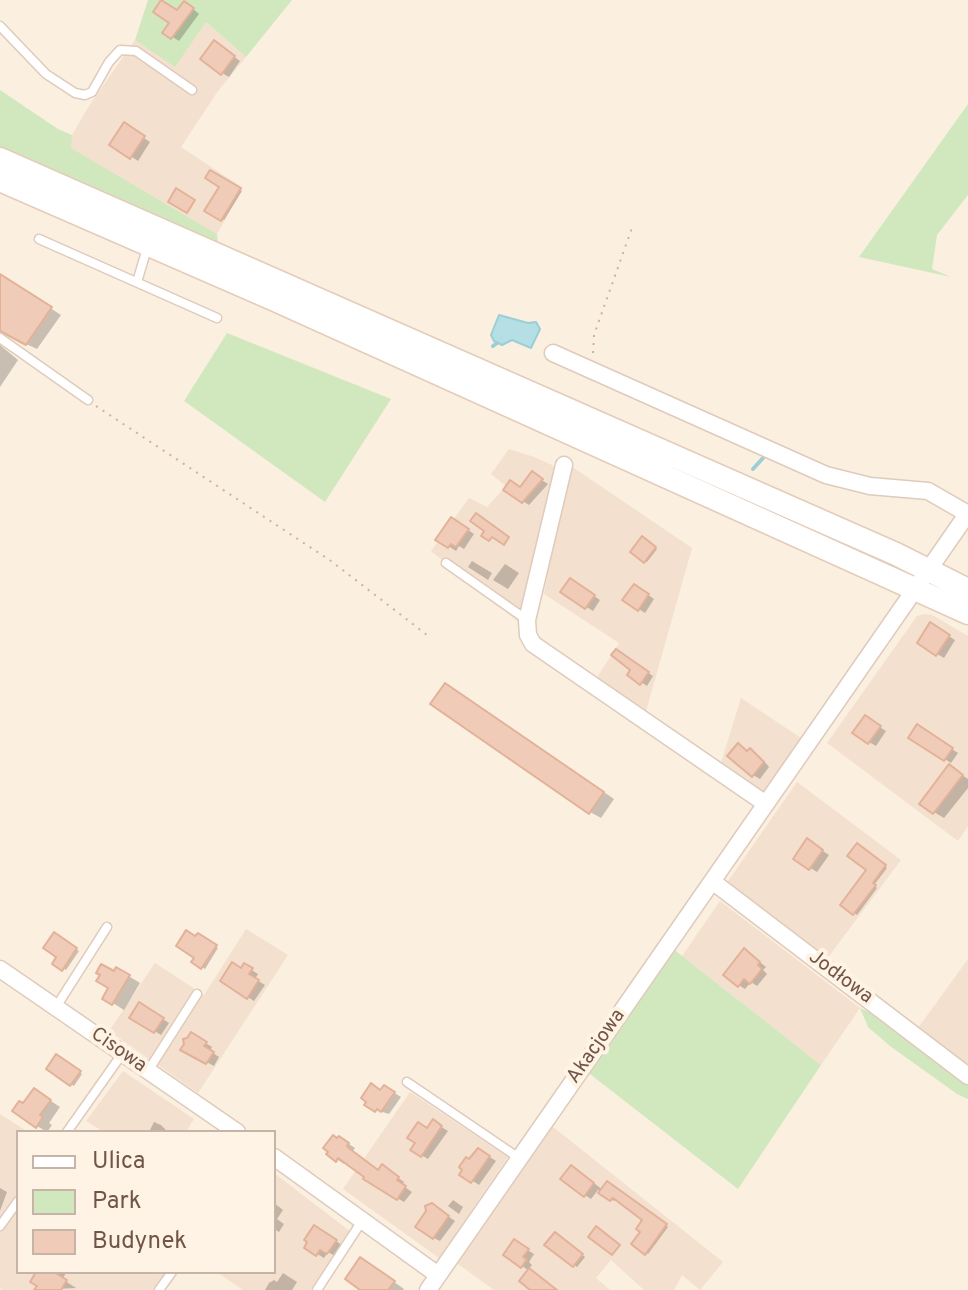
<!DOCTYPE html>
<html>
<head>
<meta charset="utf-8">
<style>
	body { margin:0 }
	#map { position:relative; width:968px; height:1290px; overflow:hidden; background:#fbefdf; font-family:Overpass,sans-serif }
	canvas { display:block }
	.legend { position:absolute; left:16px; top:1130px; width:260px; height:144px; box-sizing:border-box; background:#fff3e5; border:2px solid #c6b4a6; margin:0; padding:10px 14px; list-style:none; font-size:24px; color:#715548 }
	.legend li { display:flex; align-items:center; gap:16px; height:40px }
	.legend b { width:40px; border:2px solid #c6b4a6 }
</style>
</head>
<body>
<div id="map">
<canvas width="968" height="1290"></canvas>
<ul class="legend">
<li><b style="height:10px;background:#fff"></b>Ulica</li>
<li><b style="height:22px;background:#d1e8bf"></b>Park</li>
<li><b style="height:22px;background:#f0ccb8"></b>Budynek</li>
</ul>
</div>
<script>
const ctx = document.querySelector('canvas').getContext('2d');
ctx.lineJoin = 'round';
function fillPath(path, color) { ctx.fillStyle = color; ctx.fill(path, 'evenodd'); }
const shape = rows => new Path2D(rows.map(r => 'M' + r).join(''));
function strokePath(path, color, width, dash) { ctx.strokeStyle = color; ctx.lineWidth = width; ctx.lineCap = dash ? 'butt' : 'round'; ctx.setLineDash(dash || []); ctx.stroke(path); }
function label(font, color, halo, rows, align = 'center') {
  ctx.font = font + ' Overpass,sans-serif'; ctx.lineWidth = 8; ctx.setLineDash([]); ctx.textBaseline = 'middle'; ctx.strokeStyle = halo; ctx.fillStyle = color; for (const [text, x, y, turn = 0] of rows) {
    ctx.save(); ctx.translate(x, y); ctx.rotate((+turn || 0) * Math.PI / 180); ctx.textAlign = isNaN(turn) ? turn : align; if (halo) ctx.strokeText(text, 0, 0); ctx.fillText(text, 0, 0); ctx.restore();
  }
}
fillPath(shape([
	[206,22,246,57,218,91,181,147,243,188,217,234,70,148,72,135,89,106,135,40,175,66],
	[509,449,534,457,552,465,556,470,527,629,431,551,469,498,487,507,506,486,491,474],
	[568,464,692,548,645,715,593,684,619,643,544,594],
	[924,614,932,615,968,636,968,826,958,841,827,743,917,616],
	[741,698,801,738,761,796,719,769],
	[797,782,901,860,826,960,726,884],
	[720,901,860,1008,821,1065,682,956],
	[246,929,288,955,198,1093,109,1031,155,963,204,995],
	[968,959,968,1068,918,1028],
	[123,1071,194,1119,186,1132,104,1132,86,1121],
	[410,1092,508,1157,439,1258,343,1189],
	[0,1114,28,1132,18,1132,18,1272,171,1272,159,1290,3,1290,0,1288],
	[548,1123,723,1262,700,1290,682,1275,674,1290,644,1290,611,1260,596,1278,610,1290,494,1290,454,1261],
	[274,1173,351,1232,311,1290,243,1290,217,1272,274,1272]
]), '#f3e0ce');
fillPath(shape([
	[148,0,292,0,246,57,206,22,175,67,135,40],
	[0,90,58,129,72,135,71,148,217,234,218,246,0,148],
	[968,104,968,195,937,235,932,269,951,277,859,257],
	[227,333,391,399,325,502,184,401],
	[672,948,821,1065,738,1189,586,1071],
	[860,1008,888,1021,968,1083,968,1099,957,1094,890,1046,868,1027]
]), '#d1e8bf');
const water = shape([
	[499,315,528,323,536,322,540,329,531,348,512,340,502,345,494,341,491,335,499,315]
]);
fillPath(water, '#b5dfe4');
strokePath(water, '#9bcfd5', 2);
fillPath(shape([
	[163,1,178,12,191,7,199,14,179,41,165,32,172,23],
	[221,47,240,61,229,77,222,73],
	[124,125,150,142,138,161,112,144],
	[211,172,242,191,224,220,207,210,222,186],
	[0,276,61,315,37,349,11,337,0,320],
	[0,345,18,360,0,387],
	[532,474,548,484,529,505,523,501,521,489],
	[458,523,474,534,464,549,459,546,456,551,438,539],
	[643,539,657,549,647,562,633,552],
	[472,561,492,573,488,580,468,567],
	[505,564,519,573,508,589,493,580],
	[577,584,600,600,593,611,563,592],
	[641,590,654,599,645,613,625,600],
	[931,625,955,640,944,658,919,643],
	[616,652,653,676,647,686,630,675,633,670],
	[456,691,614,799,601,818,590,812],
	[865,718,886,731,876,746,869,742],
	[918,727,958,753,951,763,911,737],
	[738,746,764,761,769,767,760,779,753,775],
	[950,767,968,779,968,788,944,818,934,812],
	[814,845,829,855,817,872,796,859],
	[857,846,887,868,874,885,877,888,857,915,843,905,869,870],
	[54,935,79,951,66,970,55,963,59,956],
	[198,935,218,948,205,969,194,962],
	[751,955,766,967,763,970,767,974,757,986,751,982,745,989,739,985],
	[245,966,258,974,255,979,265,985,254,1001,223,981,242,970],
	[117,969,140,983,124,1010,105,998],
	[140,1005,169,1023,161,1035,132,1017],
	[192,1035,212,1047,210,1051,219,1057,214,1066,183,1049],
	[57,1057,82,1074,74,1086,48,1069],
	[385,1087,401,1097,389,1114,376,1110,369,1101],
	[45,1097,60,1107,49,1123,52,1125,47,1132,37,1126,24,1105],
	[154,1122,161,1125,168,1132,149,1132],
	[433,1122,448,1131,428,1159,413,1150],
	[346,1142,355,1148,353,1151,356,1156,379,1172,383,1167,404,1182,402,1185,412,1192,404,1202,373,1184,345,1161,344,1164,329,1154],
	[485,1154,496,1161,479,1185,462,1174,470,1162],
	[578,1171,603,1190,608,1184,668,1227,648,1254,634,1244,643,1232,645,1220,616,1198,614,1201,598,1190,591,1199,585,1195],
	[0,1188,7,1192,0,1211],
	[453,1200,463,1207,459,1214,448,1206],
	[274,1203,283,1210,277,1219,284,1224,279,1232,274,1229],
	[439,1210,455,1221,440,1241,434,1238],
	[315,1228,342,1245,335,1256,328,1252,324,1258,306,1247],
	[555,1234,585,1257,577,1267,547,1245],
	[515,1242,534,1254,529,1262,532,1265,528,1270,522,1266],
	[372,1266,404,1289,403,1290,363,1290],
	[38,1272,67,1272,62,1279,76,1288,38,1290],
	[283,1273,297,1282,292,1290,265,1290,269,1283,274,1280,277,1282]
]), '#0003');
strokePath(shape([
	[493,346,497,343],
	[753,469,763,458]
]), '#9bcfd5', 4);
const building = shape([
	[161,0,177,10,184,1,194,8,171,39,162,33,169,23,153,12,161,0],
	[214,40,235,56,221,75,200,59,214,40],
	[124,122,145,136,130,159,109,145,124,122],
	[210,170,241,188,221,221,204,211,219,187,205,178,210,170],
	[176,188,195,200,187,213,168,202,176,188],
	[0,274,52,307,26,345,0,331,0,274],
	[532,471,543,479,522,503,503,490,510,480,520,487,532,471],
	[476,513,509,537,504,545,492,537,489,541,481,536,484,531,470,521,476,513],
	[451,517,469,529,456,547,451,544,448,548,435,540,451,517],
	[642,536,656,547,644,563,630,552,642,536],
	[570,578,595,595,585,609,560,592,570,578],
	[634,584,649,594,638,611,622,600,634,584],
	[930,622,950,635,936,656,917,643,930,622],
	[616,649,649,672,640,685,627,675,630,670,611,655,616,649],
	[445,683,604,792,589,814,430,704,445,683],
	[865,715,881,726,868,744,852,733,865,715],
	[917,724,953,748,944,761,908,738,917,724],
	[738,743,747,751,750,748,764,762,752,777,727,756,738,743],
	[949,764,963,775,933,814,919,804,949,764],
	[807,838,823,850,809,870,793,859,807,838],
	[857,843,886,865,873,883,876,885,853,915,840,905,866,870,847,856,857,843],
	[186,930,195,936,198,933,217,945,201,969,191,962,194,958,176,946,186,930],
	[54,932,77,948,62,971,52,964,56,957,43,948,54,932],
	[744,948,760,962,758,965,762,969,750,984,744,979,738,987,723,975,744,948],
	[232,962,241,968,244,963,253,968,249,974,259,980,247,999,220,981,232,962],
	[101,964,114,971,116,967,130,975,112,1005,102,999,108,988,96,981,100,975,96,973,101,964],
	[139,1002,164,1018,154,1033,129,1018,139,1002],
	[191,1032,207,1042,204,1046,214,1052,206,1064,180,1050,184,1044,183,1039,187,1038,191,1032],
	[56,1054,81,1071,70,1086,46,1069,56,1054],
	[371,1083,380,1090,384,1085,395,1092,381,1112,377,1109,375,1112,364,1105,366,1102,361,1098,371,1083],
	[34,1088,51,1100,40,1115,43,1117,36,1128,12,1111,19,1101,23,1103,34,1088],
	[433,1119,442,1126,421,1157,410,1150,415,1143,407,1138,418,1122,427,1128,433,1119],
	[333,1135,337,1138,339,1136,349,1143,347,1146,350,1149,378,1170,382,1164,399,1177,397,1180,406,1186,397,1200,363,1179,364,1177,338,1158,336,1162,326,1154,328,1152,323,1148,333,1135],
	[478,1148,490,1156,471,1183,459,1175,462,1170,459,1167,466,1157,469,1159,478,1148],
	[571,1165,594,1183,584,1197,560,1179,571,1165],
	[607,1181,667,1224,645,1255,631,1244,640,1232,636,1229,642,1220,613,1198,610,1201,598,1193,607,1181],
	[432,1203,449,1216,433,1239,415,1227,426,1211,425,1206,432,1203],
	[314,1225,337,1240,327,1254,320,1250,316,1256,304,1248,307,1242,304,1240,314,1225],
	[596,1226,620,1245,612,1255,588,1237,596,1226],
	[555,1232,583,1254,573,1267,544,1245,555,1232],
	[514,1239,529,1249,523,1257,527,1259,521,1268,503,1255,514,1239],
	[360,1257,395,1281,388,1290,360,1290,345,1279,360,1257],
	[529,1268,557,1290,530,1290,519,1281,529,1268],
	[36,1272,54,1272,67,1280,61,1290,34,1290,37,1286,30,1282,36,1272]
]);
fillPath(building, '#f0ccb8');
strokePath(building, '#e2b198', 2);
const service = shape([
	[0,26,46,74,75,93,85,95,92,92,109,62,120,50,136,51,192,90],
	[39,239,217,318],
	[137,282,148,245],
	[0,338,88,400],
	[446,563,527,620],
	[56,1007,107,927],
	[148,1071,197,994],
	[407,1082,519,1158],
	[67,1132,122,1054],
	[0,1226,18,1201],
	[159,1290,172,1272],
	[317,1290,362,1221]
]);
const minor = shape([
	[553,353,826,475,870,486,928,491,968,514],
	[564,465,527,620,528,635,533,644,766,804],
	[712,881,968,1076],
	[0,969,237,1132],
	[274,1157,438,1275],
	[428,1290,968,513]
]);
const secondary = shape([
	[0,159,896,554,968,590],
	[0,180,275,300,968,613]
]);
strokePath(service, '#dfcbbc', 11);
strokePath(minor, '#dfcbbc', 19);
strokePath(secondary, '#e4ccba', 25);
strokePath(shape([
	[593,353,594,335,633,225],
	[96,406,331,561,427,635]
]), '#d4af9b', 2, [2, 6]);
strokePath(service, '#fff', 8);
strokePath(minor, '#fff', 16);
strokePath(secondary, '#fff', 22);
label('20px', '#715548', '#fff3e5', [
	["Jodłowa",840,978,37],
	["Akacjowa",597,1047,-55],
	["Cisowa",118,1051,35]
]);
</script>
</body>
</html>
